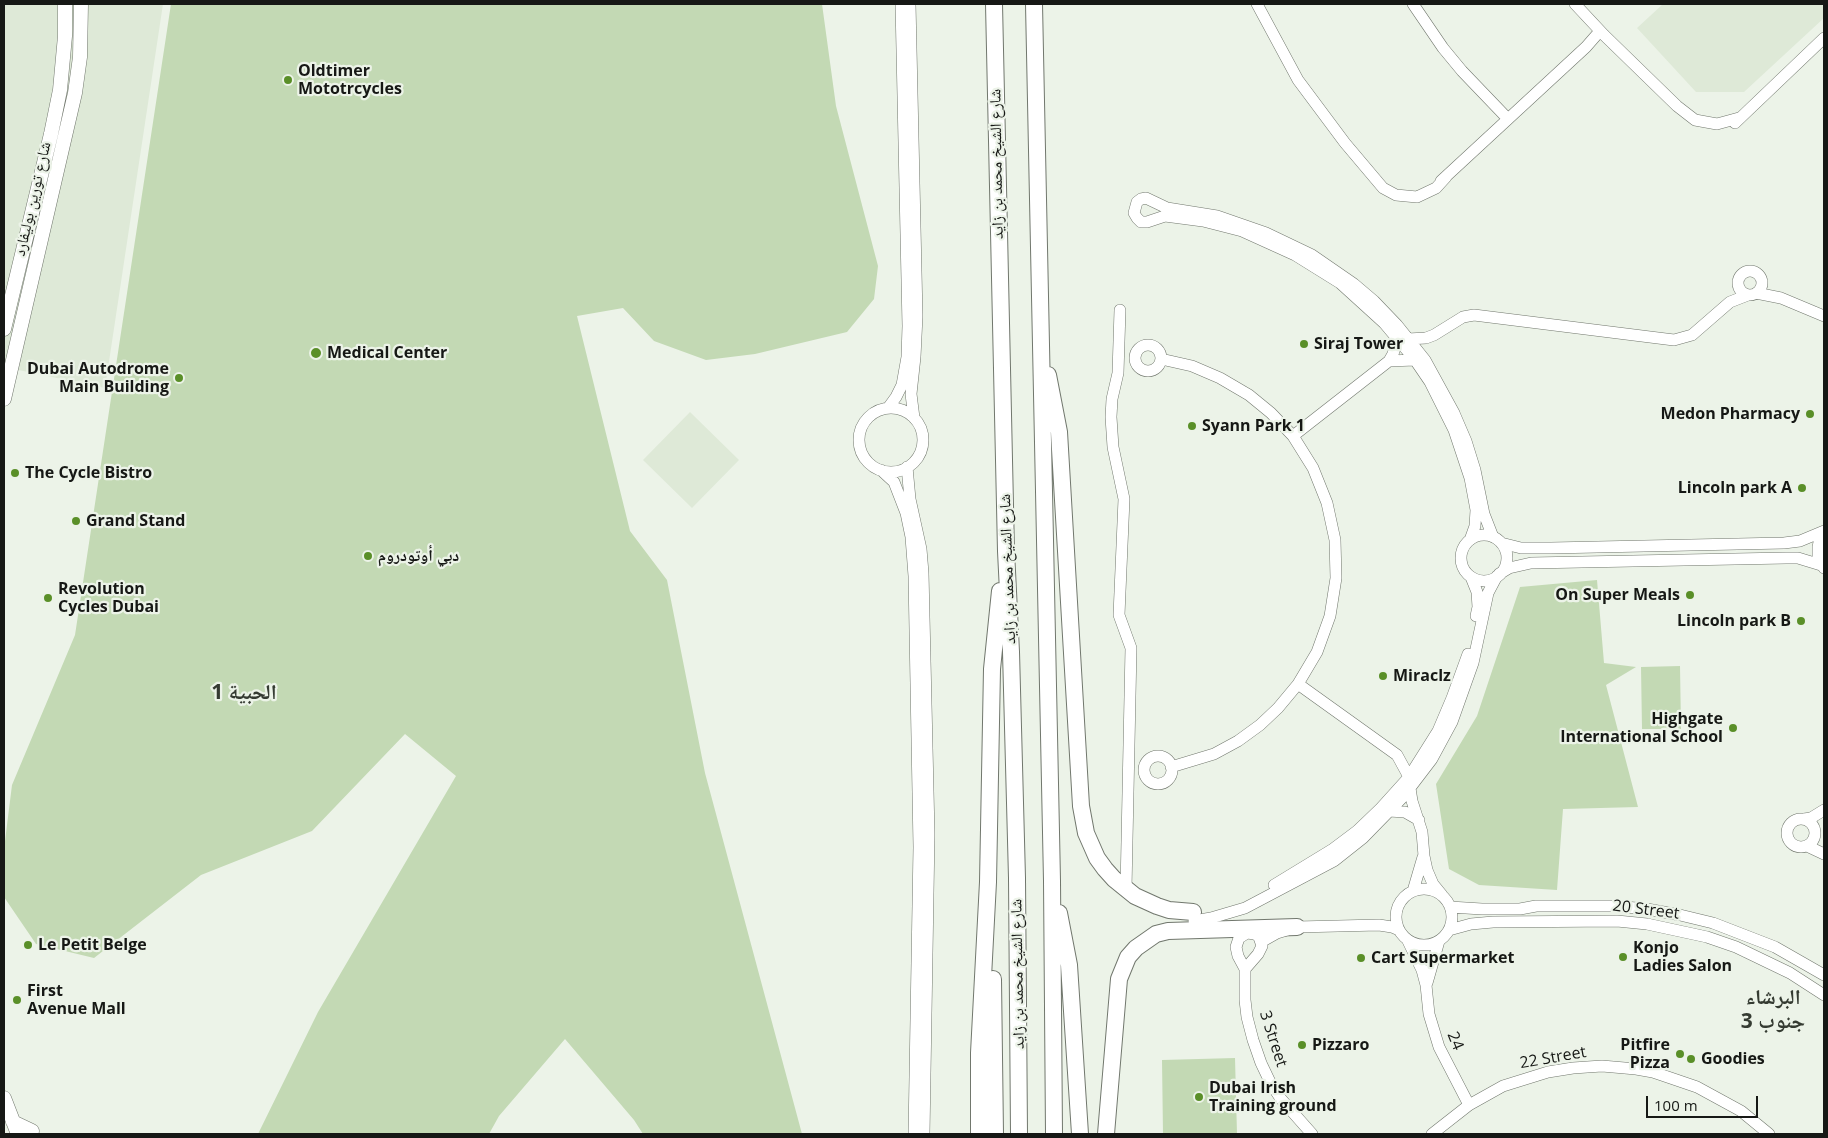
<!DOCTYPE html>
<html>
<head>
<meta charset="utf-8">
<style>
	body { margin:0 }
	#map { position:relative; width:1828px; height:1138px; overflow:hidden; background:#ecf3e8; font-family:"Open Sans",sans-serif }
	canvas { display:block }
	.frame { position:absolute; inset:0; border:5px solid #161815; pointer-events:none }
	.scale { position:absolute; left:1646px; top:1096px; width:112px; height:22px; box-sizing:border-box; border:2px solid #161815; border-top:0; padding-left:6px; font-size:15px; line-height:18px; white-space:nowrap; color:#161815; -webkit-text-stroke:4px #ecf3e8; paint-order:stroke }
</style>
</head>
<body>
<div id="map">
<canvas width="1828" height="1138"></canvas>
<div class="frame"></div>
<div class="scale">100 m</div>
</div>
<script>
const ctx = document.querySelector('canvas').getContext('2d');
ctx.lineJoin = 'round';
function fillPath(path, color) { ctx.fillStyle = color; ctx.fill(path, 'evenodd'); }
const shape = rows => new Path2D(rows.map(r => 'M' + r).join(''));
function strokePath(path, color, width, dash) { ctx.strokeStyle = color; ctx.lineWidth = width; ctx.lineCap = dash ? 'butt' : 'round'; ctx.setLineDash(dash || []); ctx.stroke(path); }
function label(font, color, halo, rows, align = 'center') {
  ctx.font = font + ' "Open Sans","Noto Naskh Arabic",sans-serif'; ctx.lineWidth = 4.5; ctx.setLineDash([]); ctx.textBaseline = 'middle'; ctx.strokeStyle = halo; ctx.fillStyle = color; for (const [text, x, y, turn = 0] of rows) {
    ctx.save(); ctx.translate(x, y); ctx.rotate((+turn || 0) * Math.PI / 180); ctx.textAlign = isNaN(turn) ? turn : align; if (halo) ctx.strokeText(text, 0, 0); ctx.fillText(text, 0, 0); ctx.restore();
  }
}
fillPath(shape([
	[4,4,163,4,105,388,4,367],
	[1663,4,1824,4,1824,18,1744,92,1696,92,1637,28],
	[690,412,739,460,692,508,643,460]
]), '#dee9d7');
fillPath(shape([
	[171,4,822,4,836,106,878,266,874,299,847,332,755,354,706,360,654,341,623,308,577,316,630,531,667,580,705,773,802,1134,643,1134,634,1120,565,1039,499,1116,489,1134,258,1134,318,1012,456,776,405,734,312,831,201,875,94,958,36,944,4,897,4,849,12,785,75,635],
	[1597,580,1604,663,1636,667,1606,685,1638,807,1563,809,1557,890,1479,885,1449,869,1436,784,1477,716,1520,587],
	[1680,666,1681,729,1642,729,1641,667],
	[1235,1058,1237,1134,1163,1134,1162,1060]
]), '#c3d9b4');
const minor = shape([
	[910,4,917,316,915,357,911,394,914,418],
	[1257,4,1298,80,1345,143,1383,188,1396,195,1417,197,1436,188,1446,177],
	[1413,4,1443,48,1462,71,1508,119],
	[1575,4,1604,35,1677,106,1695,120,1717,124,1739,118],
	[1735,123,1824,38],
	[1441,181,1586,47,1600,31],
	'1738 283a12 12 0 1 1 24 0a12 12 0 1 1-24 0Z',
	[1756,293,1781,298,1824,316],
	[1120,310,1118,373,1112,399,1111,417,1113,447,1124,499,1119,615,1131,648,1126,889],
	[1408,339,1426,338,1434,335,1463,317,1474,315,1674,340,1692,335,1730,302,1748,295],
	'1135 358a13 13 0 1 1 26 0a13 13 0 1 1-26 0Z',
	[1161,359,1192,366,1220,378,1249,395,1271,413,1293,436,1313,468,1327,503,1335,540,1336,578,1330,616,1317,652,1298,684,1278,708,1260,725,1238,741,1214,754,1171,767],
	[1389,361,1415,360],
	[888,408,896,397,902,385,907,357,908,326,901,4],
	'859 440a32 32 0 1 1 64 0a32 32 0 1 1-64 0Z',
	[1293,436,1389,361,1393,354,1398,338],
	[907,467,910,499,921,549,923,573,929,834,924,1134],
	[881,470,894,482,906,513,911,537,914,576,919,847,914,1134],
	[1824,532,1820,538,1818,547,1818,556,1824,568],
	'1461 558a23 23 0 1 1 46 0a23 23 0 1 1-46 0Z',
	[1470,540,1475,526,1476,510,1470,478,1454,430,1430,382,1415,360,1384,323,1340,283,1295,255,1242,231,1203,221,1165,216,1147,222,1141,222,1137,218,1134,213,1137,202,1141,199,1146,198,1167,208,1217,216,1266,233,1312,255,1354,284,1374,301,1397,325,1425,360,1454,413,1466,441,1475,470,1484,514,1493,537],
	[1501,543,1521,548,1551,548,1784,543,1800,541,1824,531],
	[1499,574,1509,568,1531,563,1786,558,1798,558,1821,565],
	[1471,577,1477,592,1478,607,1476,616],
	[1298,684,1397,755,1409,777],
	'1144 770a14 14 0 1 1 28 0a14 14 0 1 1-28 0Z',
	[1410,788,1412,801,1422,832,1424,856,1427,870,1433,884,1442,895],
	[1389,811,1405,812,1419,820],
	[1804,819,1811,818,1824,810],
	'1787 833a14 14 0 1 1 28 0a14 14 0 1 1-28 0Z',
	[1807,846,1824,854],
	[1274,885,1333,849,1357,831,1381,808,1409,777,1438,731,1452,698,1468,654],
	'1396 917a28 28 0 1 1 56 0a28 28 0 1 1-56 0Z',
	[1413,891,1423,857],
	[1450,907,1482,909,1520,909,1536,906,1614,906,1647,909,1680,915,1713,923,1775,947,1824,975],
	[1194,921,1211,918,1245,908,1334,861,1363,838,1403,797,1432,759,1452,722,1473,663,1488,593,1497,576],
	[1449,930,1471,924,1493,922,1617,921,1647,924,1707,937,1736,947,1790,973,1824,995],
	[1247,933,1255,934,1259,937,1262,946,1258,954,1245,969,1238,956,1236,947,1239,938,1247,933],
	[1408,941,1422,970,1426,985,1429,1014,1439,1047,1469,1105],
	[1261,942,1277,933,1297,927,1379,925,1392,927,1399,930],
	[1245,969,1245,1000,1247,1017,1253,1040,1261,1063,1271,1084,1281,1099,1312,1134],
	[1427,983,1439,941],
	[1432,1134,1469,1105,1503,1086,1548,1072,1573,1068,1602,1066,1636,1069,1653,1072,1697,1087,1741,1111,1769,1134]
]);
const major = shape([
	[4,329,51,134,60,90,65,36,65,4],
	[4,399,75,93,80,57,81,4],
	[4,1098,18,1134],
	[13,1122,32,1131]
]);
const highway = shape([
	[994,4,1006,551,1011,652,1017,878,1019,1134],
	[1034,4,1052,881,1054,1134],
	[1048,375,1059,432,1081,806,1086,833,1097,858,1105,869,1114,879,1135,896,1157,906,1169,910,1193,912],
	[1059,913,1069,965,1080,1134],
	[993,979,995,1134],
	[979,1134,979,1053,988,882,992,669,1000,591],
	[1106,1134,1119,979,1128,957,1136,948,1156,934,1168,931,1297,927]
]);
strokePath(minor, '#71776d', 12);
strokePath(major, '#71776d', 15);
strokePath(highway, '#71776d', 18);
strokePath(minor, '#fff', 11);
strokePath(major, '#fff', 14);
strokePath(highway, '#fff', 16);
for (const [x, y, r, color] of [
	[288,80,5,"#5a8f28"],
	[1304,344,5,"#5a8f28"],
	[316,353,6,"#5a8f28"],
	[179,378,5,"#5a8f28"],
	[1810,414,5,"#5a8f28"],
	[1192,426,5,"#5a8f28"],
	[15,473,5,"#5a8f28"],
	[1802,488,5,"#5a8f28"],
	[76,521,5,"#5a8f28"],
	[368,556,5,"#5a8f28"],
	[1690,595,5,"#5a8f28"],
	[48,598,5,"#5a8f28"],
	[1801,621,5,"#5a8f28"],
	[1383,676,5,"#5a8f28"],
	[1733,728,5,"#5a8f28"],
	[28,945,5,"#5a8f28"],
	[1623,957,5,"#5a8f28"],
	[1361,958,5,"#5a8f28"],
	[17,1000,5,"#5a8f28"],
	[1302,1045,5,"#5a8f28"],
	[1680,1054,5,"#5a8f28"],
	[1691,1059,5,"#5a8f28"],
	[1199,1097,5,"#5a8f28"]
]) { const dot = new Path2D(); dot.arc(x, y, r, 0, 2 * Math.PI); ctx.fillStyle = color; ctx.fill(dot); strokePath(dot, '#ecf3e8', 2); }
label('bold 16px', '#161815', '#ecf3e8', [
	["Oldtimer",298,71],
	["Mototrcycles",298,89],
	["Siraj Tower",1314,344],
	["Medical Center",327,353],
	["Dubai Autodrome",169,369,"right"],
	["Main Building",169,387,"right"],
	["Medon Pharmacy",1800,414,"right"],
	["Syann Park 1",1202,426],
	["The Cycle Bistro",25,473],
	["Lincoln park A",1792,488,"right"],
	["Grand Stand",86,521],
	["دبي أوتودروم",378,556],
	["Revolution",58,589],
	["Cycles Dubai",58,607],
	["On Super Meals",1680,595,"right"],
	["Lincoln park B",1791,621,"right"],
	["Miraclz",1393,676],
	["Highgate",1723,719,"right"],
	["International School",1723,737,"right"],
	["Le Petit Belge",38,945],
	["Konjo",1633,948],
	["Ladies Salon",1633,966],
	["Cart Supermarket",1371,958],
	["First",27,991],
	["Avenue Mall",27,1009],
	["Pizzaro",1312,1045],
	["Pitfire",1670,1045,"right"],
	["Pizza",1670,1063,"right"],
	["Goodies",1701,1059],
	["Dubai Irish",1209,1088],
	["Training ground",1209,1106]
], 'left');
label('16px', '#161815', '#ecf3e8', [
	["شارع الشيخ محمد بن زايد",997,164,-91],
	["شارع تورين بوليفارد",33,199,-77],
	["شارع الشيخ محمد بن زايد",1008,569,-92],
	["20 Street",1646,910,7],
	["شارع الشيخ محمد بن زايد",1018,974,-91],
	["3 Street",1273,1039,72],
	["24",1455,1041,68],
	["22 Street",1553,1058,-10]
]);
label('bold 21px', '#353b32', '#ecf3e8', [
	["الحبية 1",244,693],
	["البرشاء",1773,998],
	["جنوب 3",1773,1022]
]);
</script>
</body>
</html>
